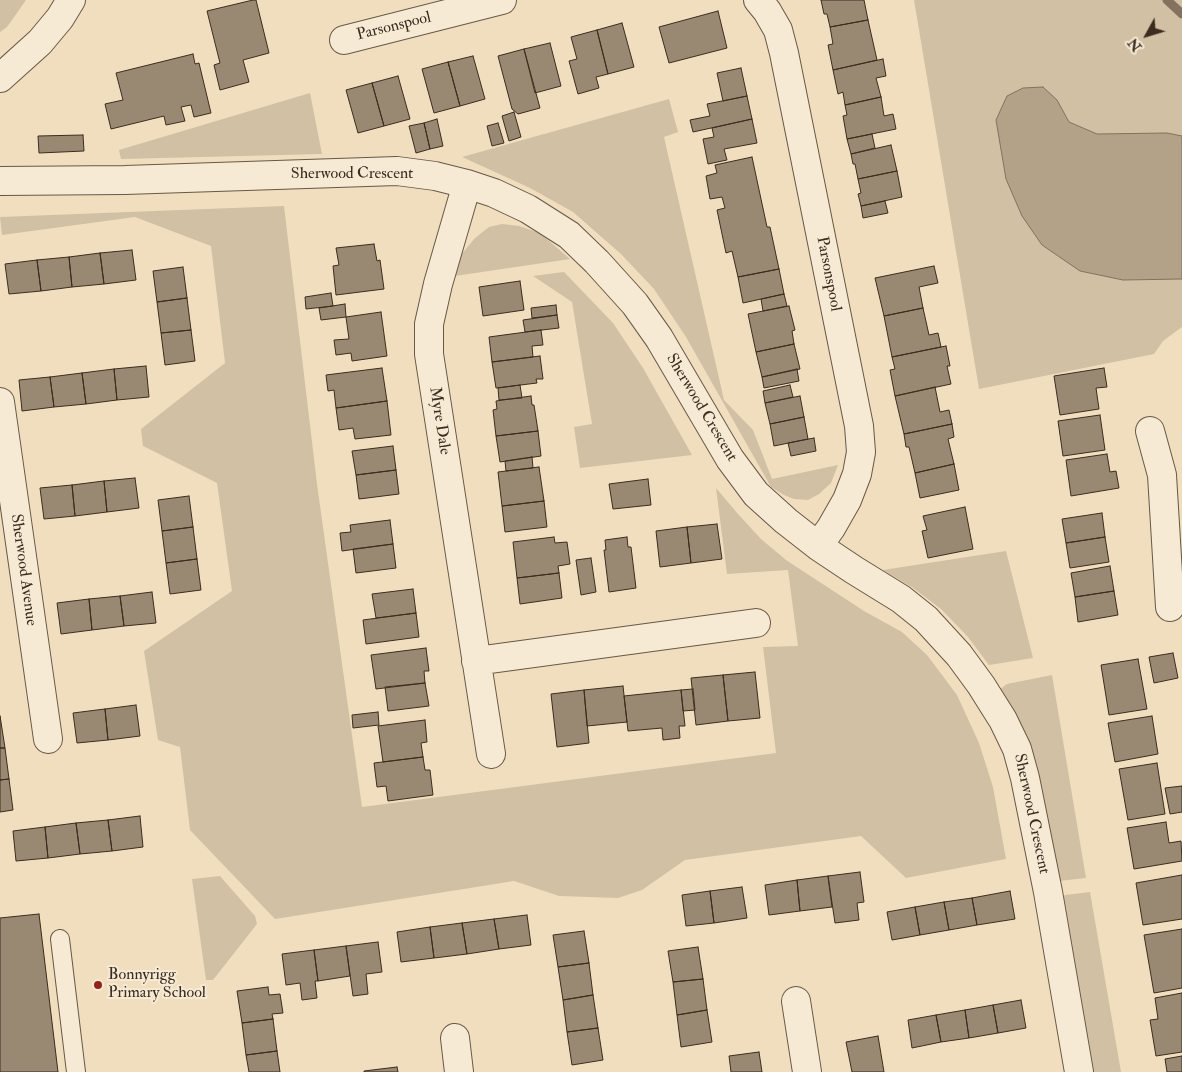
<!DOCTYPE html>
<html>
<head>
<meta charset="utf-8">
<style>
	body { margin:0 }
	#map { position:relative; width:1182px; height:1072px; overflow:hidden; background:#f1debf; font-family:"IM FELL Double Pica",serif }
	canvas { display:block }
	.north { position:absolute; left:1122px; top:10px; width:50px; height:50px; -webkit-text-stroke:4px #f6ead5; paint-order:stroke; rotate:231deg; font-size:14px; font-weight:700; line-height:20px; text-align:center; color:#3b2c1e }
	.north::after { content:''; display:block; margin:auto; width:18px; height:22px; background:#3b2c1e; clip-path:polygon(50% 0,100% 100%,50% 72%,0 100%) }
</style>
</head>
<body>
<div id="map">
<canvas width="1182" height="1072"></canvas>
<div class="north">N</div>
</div>
<script>
const ctx = document.querySelector('canvas').getContext('2d');
ctx.lineJoin = 'round';
function fillPath(path, color) { ctx.fillStyle = color; ctx.fill(path, 'evenodd'); }
const shape = rows => new Path2D(rows.map(r => 'M' + r).join(''));
function strokePath(path, color, width, dash) { ctx.strokeStyle = color; ctx.lineWidth = width; ctx.lineCap = dash ? 'butt' : 'round'; ctx.setLineDash(dash || []); ctx.stroke(path); }
function label(font, color, halo, rows, align = 'center') {
  ctx.font = font + ' "IM FELL Double Pica",serif'; ctx.lineWidth = 4; ctx.setLineDash([]); ctx.textBaseline = 'middle'; ctx.strokeStyle = halo; ctx.fillStyle = color; for (const [text, x, y, turn = 0] of rows) {
    ctx.save(); ctx.translate(x, y); ctx.rotate((+turn || 0) * Math.PI / 180); ctx.textAlign = isNaN(turn) ? turn : align; if (halo) ctx.strokeText(text, 0, 0); ctx.fillText(text, 0, 0); ctx.restore();
  }
}
fillPath(shape([
	[0,0,26,0,7,27,0,32],
	[914,0,1182,0,1182,327,1163,341,1154,354,979,389],
	[310,93,322,154,121,159,119,150],
	[669,99,678,132,664,137,724,400,753,430,772,479,838,465,831,483,819,494,808,500,794,499,784,495,771,487,686,337,654,289,621,254,573,212,530,188,462,157],
	[284,206,317,484,362,807,776,753,763,647,798,646,788,570,727,574,716,488,738,514,761,539,786,560,864,611,902,632,927,655,957,695,979,743,993,787,1006,859,906,878,861,836,685,860,642,890,618,898,559,896,514,881,275,919,190,830,180,747,158,740,144,651,232,591,217,483,143,446,141,429,225,363,211,246,135,217,2,235,0,217],
	[502,224,519,226,540,233,570,259,455,276,461,255,475,238,489,227],
	[564,272,613,323,643,368,692,455,580,468,574,427,592,424,572,302,533,276],
	[1006,551,1033,658,989,665,968,637,941,609,913,588,883,570],
	[1052,675,1086,878,1059,881,999,690,1007,684],
	[220,876,255,916,257,924,213,980,206,980,192,879],
	[1090,892,1121,1072,1090,1072,1061,899,1065,895]
]), '#d2c0a4');
const water = shape([
	[1043,87,1057,100,1069,122,1097,134,1167,133,1182,136,1182,279,1123,280,1080,271,1042,245,1022,216,1006,179,996,120,1007,96,1023,88,1043,87]
]);
fillPath(water, '#b3a188');
strokePath(water, '#83725e', 1);
strokePath(shape([
	[1167,0,1182,14]
]), '#83725e', 9);
const building = shape([
	[253,0,256,0,269,53,243,60,249,82,220,90,214,65,220,63,207,11,253,0],
	[821,0,864,0,868,20,830,27,827,14,824,14,821,0],
	[718,11,727,48,669,63,659,27,718,11],
	[868,20,877,60,833,70,828,45,833,44,830,27,868,20],
	[622,23,634,67,608,74,597,30,622,23],
	[597,30,608,74,596,77,599,88,578,94,569,61,577,59,571,37,597,30],
	[550,43,561,86,535,93,524,49,550,43],
	[524,49,540,108,518,114,512,109,498,56,524,49],
	[193,54,195,64,199,63,211,113,194,117,191,105,181,107,185,121,166,125,164,116,111,129,105,104,123,100,116,73,193,54],
	[473,56,485,99,460,106,448,62,473,56],
	[883,59,886,76,876,78,881,97,845,105,843,92,838,94,833,70,883,59],
	[448,62,460,106,434,113,422,69,448,62],
	[741,68,747,96,723,101,717,73,741,68],
	[398,76,410,119,384,126,372,83,398,76],
	[372,83,384,126,358,133,346,90,372,83],
	[747,96,752,119,693,132,690,120,710,116,707,104,747,96],
	[881,97,884,116,893,114,896,129,847,139,843,116,847,115,845,105,881,97],
	[514,112,521,137,509,141,502,116,514,112],
	[437,119,443,146,430,149,424,123,437,119],
	[752,119,757,143,724,149,727,160,708,164,703,139,714,137,712,128,752,119],
	[424,123,430,149,416,153,409,126,424,123],
	[498,123,504,143,492,146,487,126,498,123],
	[872,134,875,148,851,154,847,139,872,134],
	[83,135,84,151,39,153,38,136,83,135],
	[891,145,897,171,858,179,855,164,853,164,851,154,891,145],
	[752,157,767,227,770,227,779,269,738,277,732,251,726,253,717,210,725,208,722,197,710,199,706,176,717,173,715,165,752,157],
	[897,171,902,197,861,206,858,194,861,193,858,179,897,171],
	[885,201,888,213,863,218,861,206,885,201],
	[374,244,377,261,380,260,384,289,336,295,333,266,339,265,336,248,374,244],
	[132,250,136,280,104,284,100,253,132,250],
	[100,253,104,284,72,287,69,257,100,253],
	[69,257,72,287,41,291,37,260,69,257],
	[37,260,41,291,9,294,5,264,37,260],
	[934,266,938,283,919,287,923,308,884,316,875,278,934,266],
	[183,267,187,298,157,302,153,271,183,267],
	[779,269,784,294,743,303,738,277,779,269],
	[520,281,524,310,483,316,479,287,520,281],
	[331,293,333,306,306,309,305,297,331,293],
	[784,294,787,306,763,311,761,299,784,294],
	[187,298,191,330,161,333,157,302,187,298],
	[345,304,346,317,321,320,319,308,345,304],
	[556,305,557,315,532,318,531,308,556,305],
	[789,306,795,330,792,331,794,344,756,352,748,314,789,306],
	[923,308,929,335,938,333,941,347,892,357,884,316,923,308],
	[381,312,387,356,352,361,351,353,336,355,334,340,349,339,346,317,381,312],
	[557,315,559,328,525,332,523,320,557,315],
	[191,330,195,361,165,365,161,333,191,330],
	[541,330,543,345,532,346,533,357,492,362,489,337,541,330],
	[794,344,800,369,762,377,756,352,794,344],
	[946,346,950,366,947,366,951,384,895,396,890,370,895,369,892,357,946,346],
	[540,356,543,379,536,379,537,383,496,388,492,362,540,356],
	[146,366,149,397,117,400,114,369,146,366],
	[382,368,387,401,336,408,334,390,328,391,326,375,382,368],
	[1104,368,1107,387,1096,388,1099,409,1060,415,1054,376,1104,368],
	[114,369,117,400,86,404,82,373,114,369],
	[797,369,799,381,764,388,762,377,797,369],
	[82,373,86,404,54,407,50,377,82,373],
	[50,377,54,407,22,411,19,380,50,377],
	[520,385,522,398,499,400,498,388,520,385],
	[790,385,793,397,765,403,763,391,790,385],
	[935,387,940,412,949,410,952,424,904,434,895,396,935,387],
	[531,396,532,405,534,405,538,431,496,436,493,410,497,409,496,401,531,396],
	[800,396,804,417,770,424,765,403,800,396],
	[387,401,391,435,355,439,353,428,339,430,336,408,387,401],
	[1100,415,1105,450,1063,456,1058,421,1100,415],
	[804,417,808,439,774,446,770,424,804,417],
	[952,424,954,437,948,439,954,464,915,473,909,447,906,447,904,434,952,424],
	[538,431,541,456,500,462,496,436,538,431],
	[814,438,816,451,791,456,788,443,814,438],
	[393,446,396,470,356,475,352,451,393,446],
	[1107,454,1110,472,1116,471,1119,488,1071,496,1066,460,1107,454],
	[532,457,533,468,506,471,505,461,532,457],
	[954,464,959,490,920,498,915,473,954,464],
	[539,467,544,501,502,506,498,472,539,467],
	[396,470,399,494,359,499,356,475,396,470],
	[135,478,139,508,107,512,104,481,135,478],
	[648,479,651,505,613,509,609,484,648,479],
	[104,481,107,512,75,516,72,485,104,481],
	[72,485,75,516,44,519,40,488,72,485],
	[189,496,193,527,162,531,158,500,189,496],
	[544,501,547,527,505,532,502,506,544,501],
	[965,507,973,549,928,558,922,531,927,530,923,516,965,507],
	[1102,513,1105,537,1066,543,1062,519,1102,513],
	[390,520,393,544,342,551,340,533,351,532,350,525,390,520],
	[717,524,722,559,691,563,687,527,717,524],
	[193,527,197,559,166,563,162,531,193,527],
	[687,527,691,563,660,567,656,531,687,527],
	[554,537,555,543,567,542,570,564,558,566,559,573,517,578,513,542,554,537],
	[627,537,628,547,631,547,636,588,609,592,604,550,606,550,605,540,627,537],
	[1105,537,1109,562,1070,568,1066,543,1105,537],
	[393,544,396,568,356,573,353,549,393,544],
	[591,558,596,592,581,595,576,560,591,558],
	[197,559,201,590,170,594,166,563,197,559],
	[1110,566,1114,591,1075,597,1071,573,1110,566],
	[559,573,562,598,520,604,517,578,559,573],
	[413,589,416,613,376,618,372,594,413,589],
	[1114,591,1118,615,1078,622,1075,597,1114,591],
	[152,592,156,623,124,626,120,596,152,592],
	[120,596,124,626,92,630,89,599,120,596],
	[89,599,92,630,61,634,57,603,89,599],
	[416,613,419,637,366,644,363,620,416,613],
	[426,648,429,671,424,671,425,683,376,689,371,655,426,648],
	[1173,653,1178,678,1154,683,1149,657,1173,653],
	[1138,659,1147,709,1109,715,1101,665,1138,659],
	[755,672,760,718,728,721,723,675,755,672],
	[723,675,728,721,696,725,691,678,723,675],
	[425,683,429,706,388,711,385,687,425,683],
	[623,686,627,722,587,726,584,690,623,686],
	[693,689,695,710,683,711,681,690,693,689],
	[584,690,589,743,557,747,551,694,584,690],
	[681,690,685,726,679,726,680,738,663,740,662,728,628,731,624,696,681,690],
	[136,705,140,736,108,740,105,709,136,705],
	[105,709,108,740,77,743,73,713,105,709],
	[378,712,379,725,353,728,352,715,378,712],
	[0,716,5,748,0,748,0,716],
	[1152,716,1158,754,1115,762,1108,723,1152,716],
	[425,720,427,742,421,743,423,757,383,762,378,726,425,720],
	[0,748,5,748,9,779,0,780,0,748],
	[423,757,425,770,430,770,433,795,388,801,386,786,377,787,374,763,423,757],
	[1157,763,1165,814,1128,820,1119,769,1157,763],
	[9,779,13,810,0,812,0,780,9,779],
	[1182,786,1182,812,1170,814,1165,788,1182,786],
	[140,816,143,847,112,851,108,820,140,816],
	[108,820,112,851,80,854,76,823,108,820],
	[1166,822,1169,843,1181,841,1182,861,1134,869,1127,828,1166,822],
	[76,823,80,854,48,858,45,827,76,823],
	[45,827,48,858,16,861,13,831,45,827],
	[860,872,864,902,857,903,859,920,835,923,828,876,860,872],
	[1182,875,1182,919,1143,925,1136,883,1182,875],
	[828,876,832,907,800,911,797,880,828,876],
	[797,880,800,911,769,915,765,885,797,880],
	[742,887,747,918,714,923,710,891,742,887],
	[710,891,714,923,686,926,682,895,710,891],
	[1010,891,1015,919,977,925,972,898,1010,891],
	[972,898,977,925,949,930,944,902,972,898],
	[944,902,949,930,920,935,915,907,944,902],
	[915,907,920,935,892,940,887,912,915,907],
	[39,914,58,1072,0,1072,0,918,39,914],
	[527,915,531,945,499,949,494,919,527,915],
	[494,919,499,949,467,954,462,923,494,919],
	[462,923,467,954,434,958,430,927,462,923],
	[430,927,434,958,401,962,397,932,430,927],
	[1182,929,1182,988,1154,993,1144,935,1182,929],
	[584,931,589,963,558,967,553,935,584,931],
	[378,942,382,972,366,974,368,994,353,996,346,946,378,942],
	[346,946,350,976,318,981,314,950,346,946],
	[698,947,703,979,673,982,668,951,698,947],
	[314,950,318,981,315,981,317,998,302,1000,300,983,286,985,282,954,314,950],
	[589,963,593,995,563,1000,558,967,589,963],
	[703,979,707,1010,677,1015,673,982,703,979],
	[268,987,269,995,280,994,283,1013,272,1014,273,1019,242,1023,237,991,268,987],
	[1182,993,1182,1052,1156,1056,1150,1020,1158,1019,1155,998,1182,993],
	[593,995,598,1028,567,1032,563,1000,593,995],
	[1021,1000,1026,1028,998,1033,993,1005,1021,1000],
	[993,1005,998,1033,969,1038,965,1010,993,1005],
	[707,1010,712,1042,681,1047,677,1015,707,1010],
	[965,1010,969,1038,941,1042,936,1015,965,1010],
	[936,1015,941,1042,912,1048,908,1020,936,1015],
	[273,1019,277,1051,246,1055,242,1023,273,1019],
	[598,1028,603,1060,572,1065,567,1032,598,1028],
	[878,1036,884,1072,852,1072,846,1042,878,1036],
	[277,1051,280,1072,249,1072,246,1055,277,1051],
	[759,1052,762,1072,731,1072,729,1056,759,1052],
	[1182,1056,1182,1072,1167,1072,1165,1059,1182,1056],
	[397,1067,398,1072,364,1072,364,1071,397,1067]
]);
fillPath(building, '#9a8972');
strokePath(building, '#3b2c1e', 1);
const service = shape([
	[60,939,76,1072]
]);
const minor = shape([
	[758,0,767,11,778,30,784,53,859,426,861,452,857,474,847,500,831,528,818,546],
	[344,40,502,0],
	[0,78,40,42,60,18,71,0],
	[0,181,125,180,397,171,435,176,467,184,494,193,528,209,569,235,597,262,635,304,659,338,730,459,756,494,786,521,818,546,854,570,901,599,926,619,959,655,981,685,1003,720,1017,749,1025,778,1048,892,1079,1072],
	[467,184,438,284,429,324,429,354,491,754],
	[0,402,48,739],
	[1150,431,1162,475,1170,607],
	[476,661,756,623],
	[796,1001,807,1072],
	[455,1038,459,1072]
]);
strokePath(service, '#685846', 20);
strokePath(minor, '#685846', 30);
strokePath(service, '#f6ead5', 18);
strokePath(minor, '#f6ead5', 28);
for (const [x, y, r, color] of [
	[98,985,5,"#8f2418"]
]) { const dot = new Path2D(); dot.arc(x, y, r, 0, 2 * Math.PI); ctx.fillStyle = color; ctx.fill(dot); strokePath(dot, '#f6ead5', 2); }
label('16px', '#3b2c1e', '#f6ead5', [
	["Parsonspool",394,27,-14],
	["Sherwood Crescent",352,175],
	["Parsonspool",828,274,79],
	["Sherwood Crescent",701,408,59],
	["Myre Dale",439,421,81],
	["Sherwood Avenue",23,570,82],
	["Sherwood Crescent",1031,814,78]
]);
label('16px', '#3b2c1e', '#f6ead5', [
	["Bonnyrigg",108,976],
	["Primary School",108,994]
], 'left');
</script>
</body>
</html>
